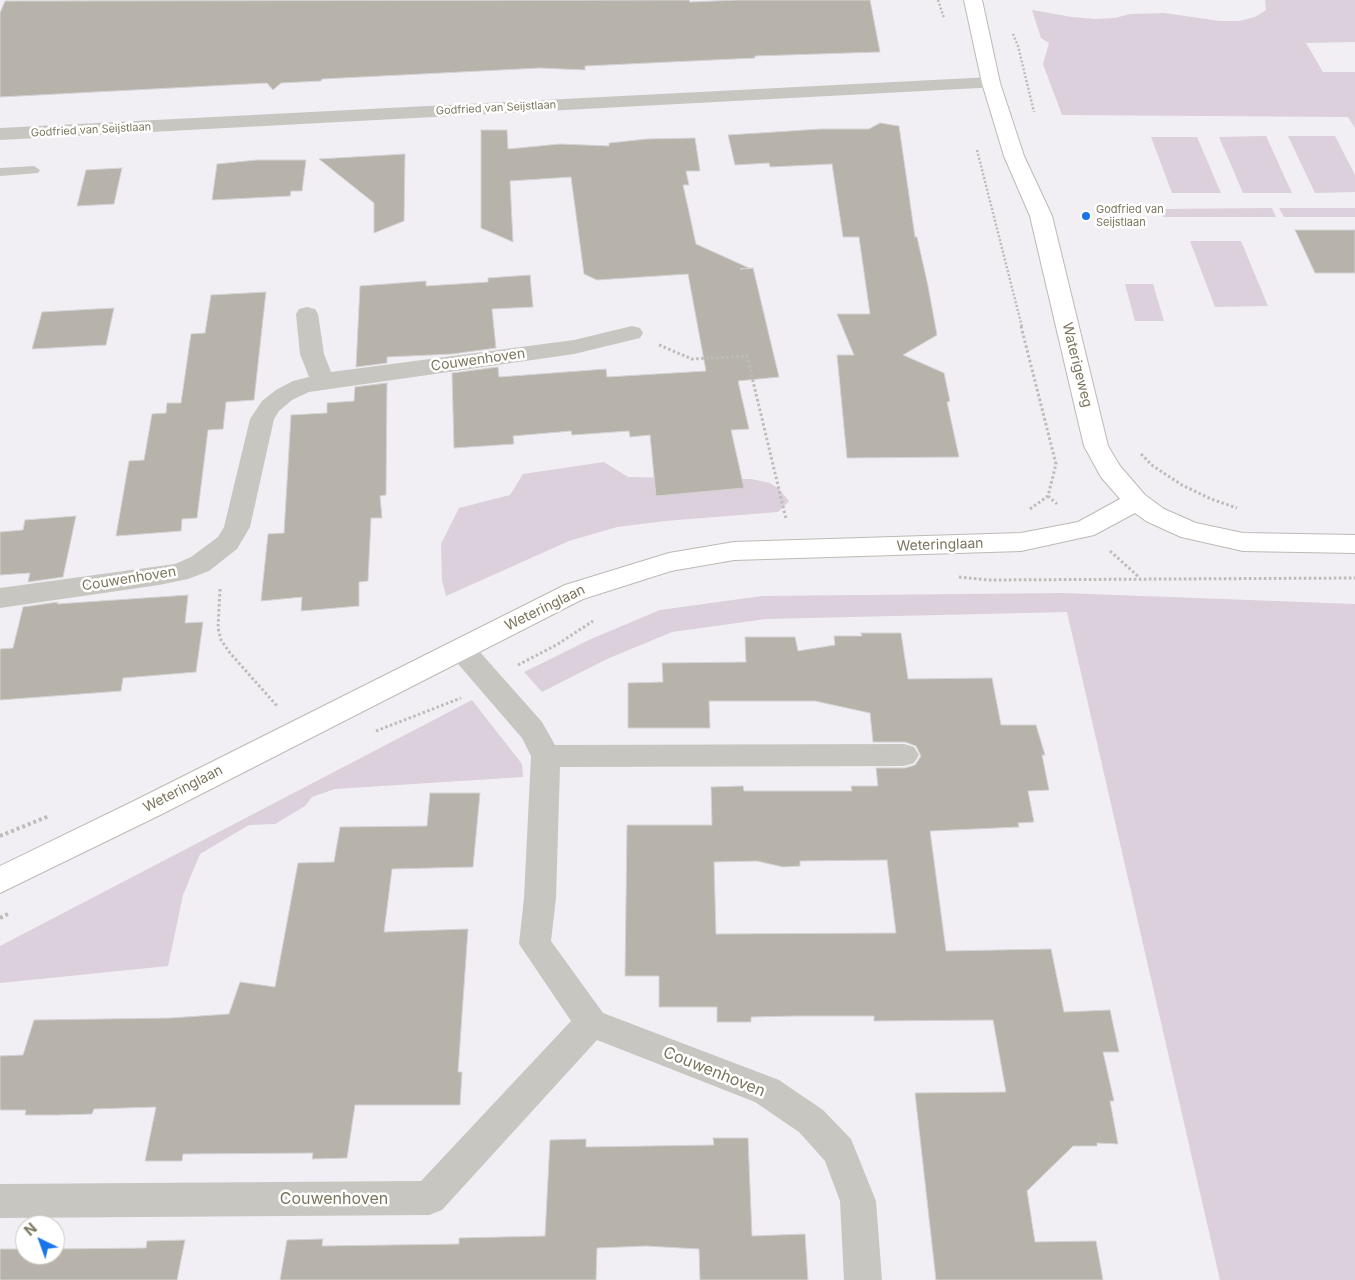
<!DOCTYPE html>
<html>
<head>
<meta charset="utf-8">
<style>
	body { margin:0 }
	#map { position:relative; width:1355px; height:1280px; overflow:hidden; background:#f1eff4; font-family:Inter,sans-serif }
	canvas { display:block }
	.north { position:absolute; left:15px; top:1215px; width:50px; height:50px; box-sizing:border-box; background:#fff; border:1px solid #cbc8be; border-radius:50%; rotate:318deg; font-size:14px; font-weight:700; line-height:20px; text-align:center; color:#7c755d }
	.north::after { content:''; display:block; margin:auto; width:18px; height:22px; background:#1975ea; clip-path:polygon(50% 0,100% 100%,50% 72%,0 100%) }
</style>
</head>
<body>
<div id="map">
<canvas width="1355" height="1280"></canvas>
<div class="north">N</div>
</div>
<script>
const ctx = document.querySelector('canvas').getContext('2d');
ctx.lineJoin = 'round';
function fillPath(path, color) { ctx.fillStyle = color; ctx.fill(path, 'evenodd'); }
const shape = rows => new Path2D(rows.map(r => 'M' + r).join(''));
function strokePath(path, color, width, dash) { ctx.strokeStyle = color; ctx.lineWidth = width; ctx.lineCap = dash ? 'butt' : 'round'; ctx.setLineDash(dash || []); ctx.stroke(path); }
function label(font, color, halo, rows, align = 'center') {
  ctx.font = font + ' Inter,sans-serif'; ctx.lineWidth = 5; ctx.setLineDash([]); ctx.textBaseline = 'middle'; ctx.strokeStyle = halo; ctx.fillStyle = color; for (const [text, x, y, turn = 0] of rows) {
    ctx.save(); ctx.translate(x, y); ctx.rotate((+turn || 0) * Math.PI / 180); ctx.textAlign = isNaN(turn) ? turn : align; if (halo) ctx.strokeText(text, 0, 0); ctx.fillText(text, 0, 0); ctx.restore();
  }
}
fillPath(shape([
	[1265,0,1355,0,1355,42,1306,43,1323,72,1355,72,1355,128,1348,117,1062,115,1043,64,1049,43,1041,38,1032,10,1072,17,1095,19,1115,18,1130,14,1164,13,1220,21,1239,21,1255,17,1266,10],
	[1266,136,1292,193,1243,193,1219,137],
	[1288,136,1335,136,1355,175,1355,192,1315,193],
	[1151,137,1197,137,1221,193,1172,193],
	[1272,208,1276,217,1163,217,1161,209],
	[1279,208,1355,208,1355,217,1284,217],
	[1190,241,1241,241,1268,306,1215,307],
	[1125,284,1153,284,1164,321,1135,321],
	[604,462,628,477,751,479,770,483,779,489,789,501,778,512,665,521,617,527,569,541,446,596,442,580,441,544,459,508,510,495,523,474],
	[1063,593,1355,604,1355,1280,1220,1280,1067,612,766,619,672,632,607,659,542,692,524,672,591,639,660,610,762,596],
	[472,700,522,764,523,777,335,789,312,797,305,806,275,824,249,825,200,854,183,895,168,966,0,983,0,946]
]), '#dbd0db');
const building = shape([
	[689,0,690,2,738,0,870,0,880,52,755,56,755,58,585,66,585,70,540,68,322,79,321,81,281,83,273,90,267,83,0,97,0,13,5,1,689,0],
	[880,123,899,126,915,237,917,237,928,286,937,335,903,355,944,373,950,401,947,402,959,457,847,458,837,355,854,355,837,314,870,314,859,237,843,237,832,164,770,167,769,163,735,165,728,135,821,129,869,129,880,123],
	[481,130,507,130,508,149,560,144,609,146,609,143,647,139,695,138,700,171,686,171,689,185,683,185,696,244,749,268,740,269,753,268,779,377,738,381,749,429,731,430,744,488,656,496,650,435,630,437,629,431,572,435,571,431,513,436,514,444,454,448,452,373,498,367,499,377,606,369,607,377,706,371,688,274,597,280,584,274,571,177,510,181,513,242,481,228,481,130],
	[405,154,404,221,374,233,374,203,319,159,405,154],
	[257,160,306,160,302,191,291,191,290,196,212,200,217,164,257,160],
	[122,168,114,204,77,206,86,170,122,168],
	[1295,230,1355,230,1355,273,1315,273,1295,230],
	[530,275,533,307,492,309,496,348,452,354,387,357,387,363,356,367,360,286,426,281,426,286,488,282,488,278,530,275],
	[266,292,254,400,226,402,223,429,208,430,197,518,182,519,181,531,116,536,129,461,144,460,152,414,166,413,167,403,181,403,191,334,205,333,211,295,266,292],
	[114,308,106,345,32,349,42,312,114,308],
	[387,383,386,495,380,496,382,518,371,518,368,581,359,582,359,606,301,611,302,597,261,601,268,534,284,533,291,415,327,413,327,403,354,401,355,387,387,383],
	[76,516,63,577,28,582,30,573,0,575,0,532,23,530,25,520,76,516],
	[188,595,185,623,203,622,196,672,123,678,121,691,0,700,0,649,13,648,23,607,58,602,57,604,188,595],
	[861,633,901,633,908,679,992,678,1001,725,1036,725,1045,755,1042,755,1049,790,1028,791,1034,822,1018,823,1019,827,930,831,946,951,1051,949,1064,1012,1110,1010,1119,1052,1103,1052,1114,1101,1110,1101,1118,1144,1097,1143,1097,1146,1073,1146,1027,1191,1035,1242,1096,1241,1103,1280,936,1280,915,1093,1006,1092,993,1020,874,1021,874,1016,795,1016,751,1017,751,1022,717,1022,717,1007,659,1007,659,976,625,976,627,825,712,825,711,787,743,786,744,791,852,791,851,786,878,786,876,768,905,768,915,765,921,756,916,746,905,742,873,742,870,713,815,701,709,701,710,728,628,728,628,683,663,682,662,663,746,662,745,637,795,637,798,651,835,645,834,636,862,636,861,633],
	[887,860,896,933,716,934,714,862,757,861,783,867,800,866,800,861,887,860],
	[430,793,480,793,473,867,392,869,384,932,468,929,458,1072,462,1072,460,1105,355,1105,347,1158,312,1159,313,1153,183,1154,182,1161,145,1161,156,1107,94,1109,92,1114,58,1115,25,1115,26,1110,0,1110,0,1056,23,1055,34,1020,171,1018,229,1014,240,982,275,987,298,863,334,862,340,827,427,826,430,793],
	[713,1138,748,1138,752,1236,805,1234,808,1280,700,1280,699,1249,646,1246,597,1248,596,1280,280,1280,287,1240,323,1239,322,1246,459,1244,459,1238,545,1236,550,1140,586,1139,586,1147,714,1145,713,1138],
	[185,1240,177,1280,0,1280,0,1249,25,1249,25,1255,55,1255,55,1249,146,1248,147,1241,185,1240]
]);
fillPath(building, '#b7b3aa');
strokePath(building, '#d3d2d5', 1);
const secondary = shape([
	[964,0,982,0,1000,83,1024,156,1052,216,1108,446,1120,466,1145,495,1164,509,1196,523,1243,533,1355,535,1355,553,1243,551,1181,537,1146,521,1135,513,1094,535,1021,551,734,560,671,571,583,599,160,815,0,893,0,866,138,799,565,585,669,553,734,542,1021,533,1078,522,1120,499,1101,477,1084,446,1030,216,1004,156,982,83,964,0]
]);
strokePath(secondary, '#bcbab2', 2);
strokePath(shape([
	[938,0,944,18],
	[1013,34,1018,46,1034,112],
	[977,150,1022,327]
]), '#bdbcb8', 2.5, [2, 2]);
strokePath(shape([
	[1021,326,1056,464,1048,496],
	[659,345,692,359,747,356,786,519],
	[1141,454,1153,466,1182,485,1211,499,1237,508],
	[1048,496,1057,504],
	[1030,509,1048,496],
	[1110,551,1140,578],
	[959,577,988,580,1355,578],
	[220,589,218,628,221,640,230,653,277,706],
	[518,665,558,644,593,621],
	[376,731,461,698]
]), '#bdbcb8', 3, [2.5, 2.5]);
strokePath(shape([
	[0,836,49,816],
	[0,918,8,914]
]), '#bdbcb8', 4, [3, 3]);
fillPath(shape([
	[34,166,40,170,38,173,0,176,0,168,34,166]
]), '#c7c6c0');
fillPath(shape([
	[991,77,998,79,1000,83,998,87,0,140,0,128,991,77],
	[307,307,315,309,318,314,324,354,331,372,574,340,632,326,640,328,643,333,640,338,574,354,309,392,292,400,279,411,274,419,250,527,237,549,209,571,188,579,159,585,0,608,0,588,175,564,191,557,218,537,224,527,250,419,262,401,276,390,293,381,309,377,300,354,296,314,299,309,307,307],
	[462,640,472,643,542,722,555,745,904,744,914,747,919,755,914,763,904,766,560,767,556,898,551,941,603,1013,779,1080,823,1110,851,1139,876,1201,882,1280,844,1280,840,1201,825,1161,799,1132,755,1102,597,1040,442,1210,429,1215,0,1218,0,1184,421,1181,571,1021,519,944,524,898,531,756,522,738,452,657,448,650,452,643,462,640]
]), '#c7c6c0');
fillPath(secondary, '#fff');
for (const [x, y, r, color] of [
	[1086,216,5,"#1975ea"]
]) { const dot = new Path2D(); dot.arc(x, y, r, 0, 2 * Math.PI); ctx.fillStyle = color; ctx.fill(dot); strokePath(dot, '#fff', 2); }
label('11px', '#7c755d', '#fff', [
	["Godfried van Seijstlaan",496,108,-3],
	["Godfried van Seijstlaan",91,130,-3]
]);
label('11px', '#7c755d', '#fff', [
	["Godfried van",1096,210],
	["Seijstlaan",1096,223]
], 'left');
label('14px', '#7c755d', '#fff', [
	["Couwenhoven",478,360,-8],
	["Waterigeweg",1077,365,76],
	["Weteringlaan",940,545,-2],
	["Couwenhoven",129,579,-9],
	["Weteringlaan",545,608,-26],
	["Weteringlaan",183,789,-27]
]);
label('16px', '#7c755d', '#fff', [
	["Couwenhoven",714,1072,22],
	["Couwenhoven",334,1199]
]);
</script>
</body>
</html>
